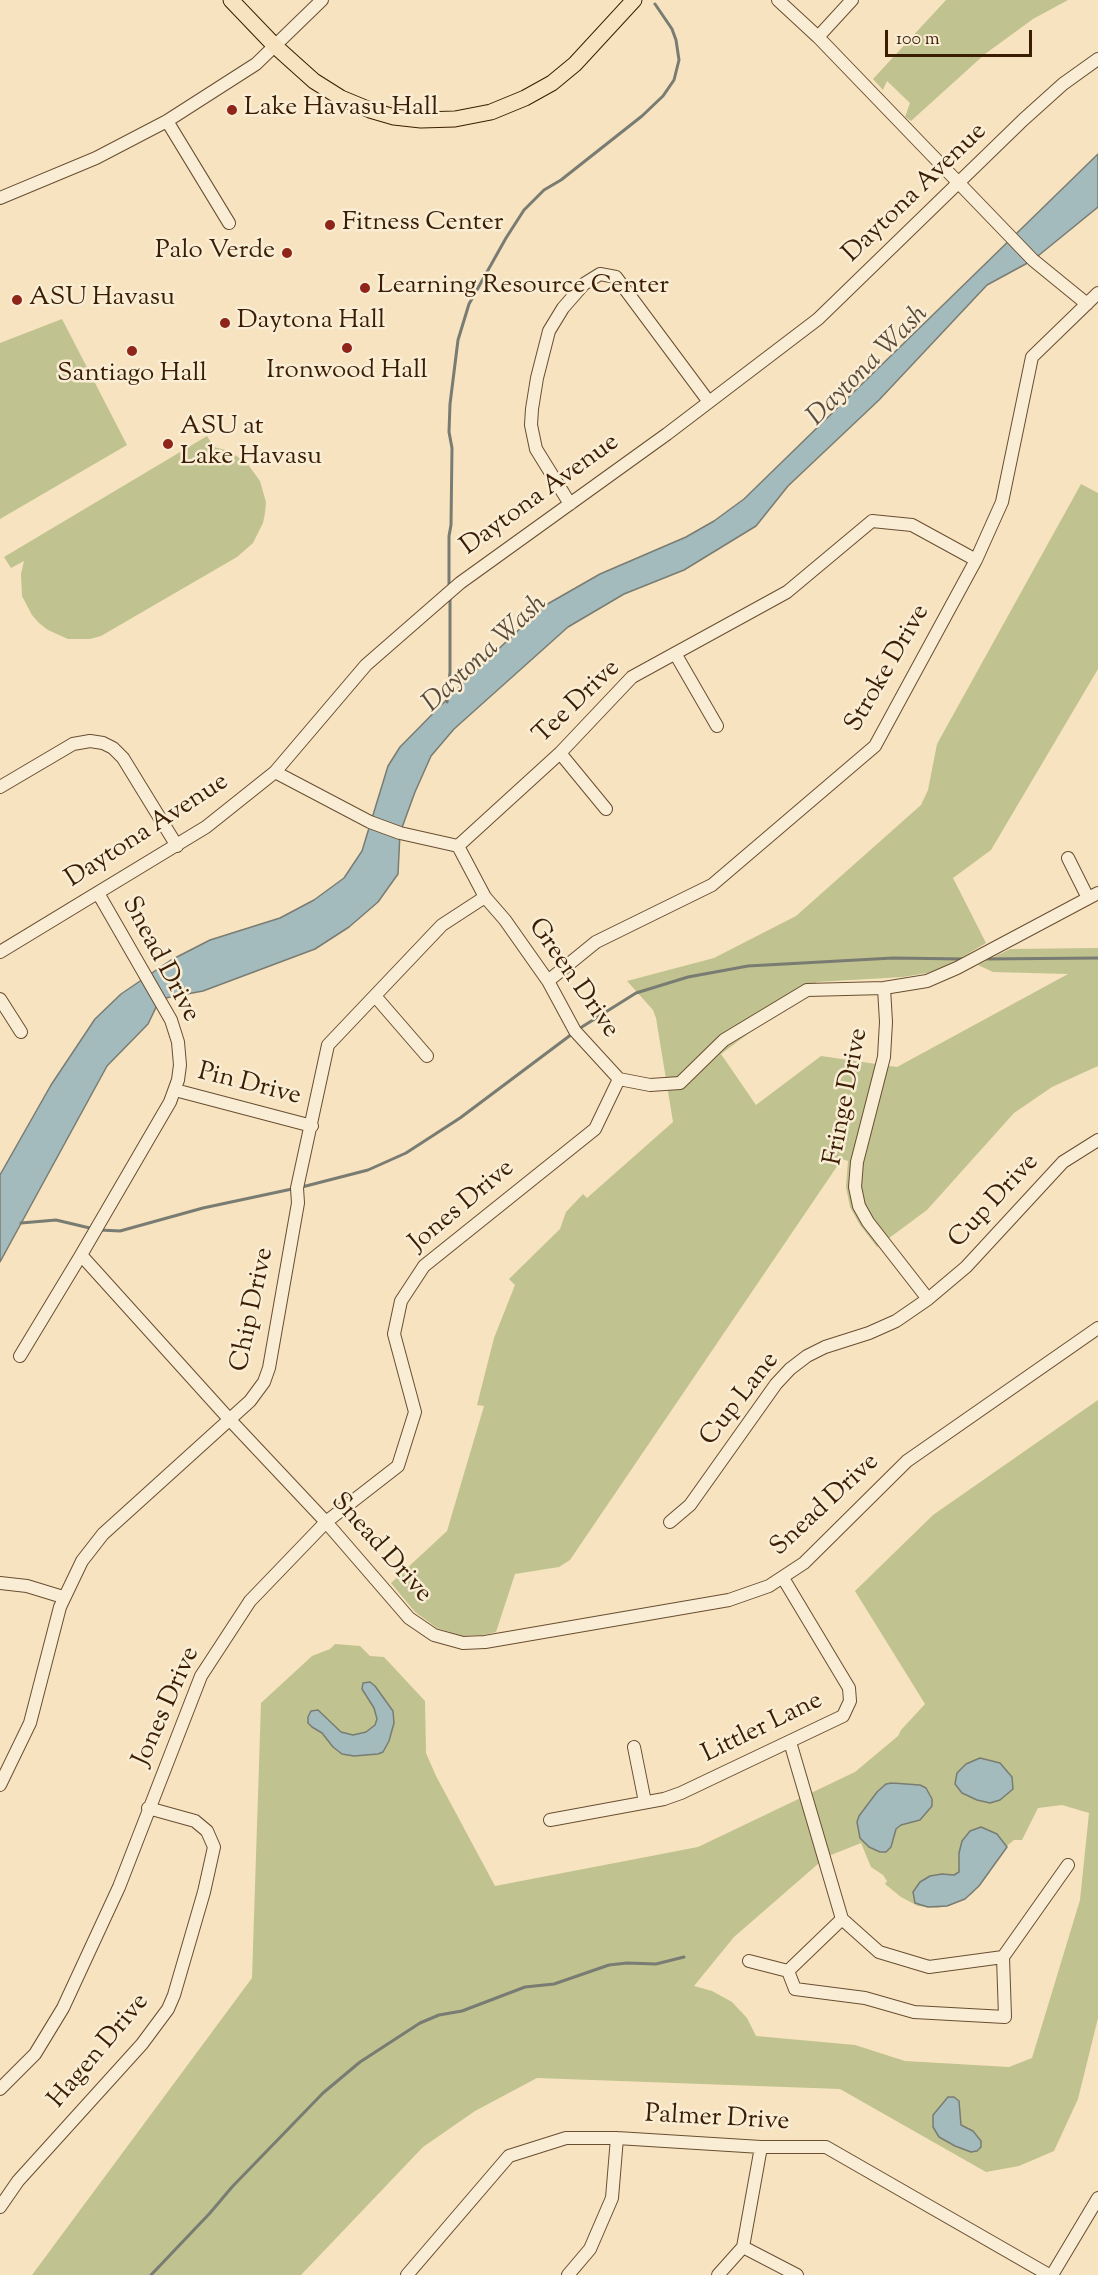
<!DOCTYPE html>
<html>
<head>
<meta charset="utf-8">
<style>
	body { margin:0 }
	#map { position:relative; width:1098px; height:2275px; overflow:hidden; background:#f7e3bf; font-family:"Sorts Mill Goudy",serif }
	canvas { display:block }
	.scale { position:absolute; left:885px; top:30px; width:147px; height:27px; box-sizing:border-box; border:3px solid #3a1d02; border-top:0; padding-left:8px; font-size:18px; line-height:21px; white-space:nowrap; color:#3a1d02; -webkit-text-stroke:4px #faedd5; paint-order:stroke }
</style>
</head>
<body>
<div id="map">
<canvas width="1098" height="2275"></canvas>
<div class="scale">100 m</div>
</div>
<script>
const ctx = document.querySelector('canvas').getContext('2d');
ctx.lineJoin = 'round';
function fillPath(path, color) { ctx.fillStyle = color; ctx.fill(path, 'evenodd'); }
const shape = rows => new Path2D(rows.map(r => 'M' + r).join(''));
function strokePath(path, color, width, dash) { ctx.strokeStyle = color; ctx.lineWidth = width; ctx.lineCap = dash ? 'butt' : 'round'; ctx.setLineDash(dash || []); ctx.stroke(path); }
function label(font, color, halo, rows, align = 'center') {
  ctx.font = font + ' "Sorts Mill Goudy",serif'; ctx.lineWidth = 5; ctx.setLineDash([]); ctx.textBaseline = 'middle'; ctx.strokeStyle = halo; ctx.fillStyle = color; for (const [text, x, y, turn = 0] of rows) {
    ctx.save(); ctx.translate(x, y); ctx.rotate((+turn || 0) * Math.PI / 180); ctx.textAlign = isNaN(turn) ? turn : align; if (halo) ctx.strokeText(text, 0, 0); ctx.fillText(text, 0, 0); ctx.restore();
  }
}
fillPath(shape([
	[946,0,1068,0,1033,19,985,54,911,121,905,117,910,103,887,81,883,90,873,79],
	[62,319,127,445,0,519,0,343],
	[207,436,214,447,229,451,247,463,260,481,266,502,265,513,263,523,253,543,237,557,101,636,90,639,68,639,48,630,39,623,32,615,22,596,21,574,24,561,11,568,4,557],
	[1081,484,1098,493,1098,669,991,850,953,878,986,943,949,965,927,973,903,977,817,982,721,1054,756,1105,821,1056,897,1067,1068,974,993,972,978,965,1010,949,1098,948,1098,1066,1052,1087,1014,1113,927,1210,877,1247,860,1225,850,1207,846,1187,848,1161,842,1159,570,1560,559,1567,515,1574,496,1632,483,1635,463,1636,437,1628,415,1612,391,1583,447,1531,484,1406,477,1405,494,1338,515,1285,509,1279,560,1229,566,1212,583,1194,587,1198,673,1122,656,1018,653,1010,627,981,714,958,796,916,921,805,928,790,937,744],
	[1098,1400,1098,2018,1078,2099,1054,2151,1019,2166,986,2172,840,2089,537,2078,475,2111,423,2147,301,2275,32,2275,252,1978,261,1703,312,1656,330,1649,335,1644,360,1646,370,1656,384,1657,425,1701,426,1753,436,1776,495,1886,698,1847,855,1772,898,1736,901,1730,925,1704,855,1591,933,1515],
	[1062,1805,1089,1813,1080,1900,1032,2058,1009,2067,905,2061,855,2045,756,2036,747,2018,732,2002,712,1991,694,1986,734,1937,826,1857,861,1843,871,1867,883,1875,887,1881,885,1884,901,1897,918,1906,937,1908,947,1906,961,1901,973,1893,1008,1845,1014,1840,1022,1840,1038,1808]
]), '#c0c38f');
const water = shape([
	[1098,154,1098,207,1033,260,987,285,879,400,788,486,756,526,684,570,624,594,568,627,454,729,431,756,415,792,400,833,398,874,378,902,349,927,315,949,203,991,160,999,148,1024,107,1066,0,1262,0,1175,51,1085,95,1019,121,994,171,960,210,940,280,918,314,900,344,878,362,851,388,766,400,747,471,675,544,606,600,574,686,537,714,521,744,499,1098,154],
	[370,1682,375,1686,393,1711,394,1723,389,1741,383,1752,378,1754,354,1756,342,1754,333,1747,322,1733,312,1727,308,1723,308,1717,311,1711,318,1710,341,1732,353,1735,366,1732,375,1725,377,1719,374,1708,362,1689,363,1683,370,1682],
	[980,1758,1000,1763,1012,1777,1013,1789,1000,1800,990,1803,977,1800,962,1793,955,1784,957,1773,966,1764,980,1758],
	[892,1783,920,1785,926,1788,932,1799,932,1806,920,1820,901,1825,896,1829,891,1847,886,1852,880,1852,869,1847,860,1838,857,1822,859,1816,877,1792,886,1784,892,1783],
	[981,1827,997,1834,1007,1847,979,1886,965,1899,947,1906,928,1907,915,1903,913,1892,920,1882,930,1876,942,1874,954,1875,959,1872,959,1853,962,1841,970,1831,981,1827],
	[948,2097,954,2097,959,2101,961,2125,973,2131,981,2141,981,2147,977,2151,971,2152,955,2146,939,2137,933,2127,933,2115,948,2097]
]);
fillPath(water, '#a3bbbd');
strokePath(water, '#797c72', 1.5);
strokePath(shape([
	[449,589,449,536,451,525,452,448,449,432,450,404,458,340,469,304,506,238,524,210,544,190,561,180,642,116,663,96,674,80,679,60,676,40,672,29,655,4],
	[447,702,450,672,450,598],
	[983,959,1098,958],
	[577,1030,636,993,688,977,748,966,893,958,964,959],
	[302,1187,368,1170,406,1153,460,1118,572,1034],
	[21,1223,56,1220,94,1229],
	[100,1230,120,1231,203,1208,292,1189],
	[151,2275,210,2213,232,2187,323,2093,360,2062,420,2023,439,2015,462,2011,525,1987,554,1984,609,1965,627,1963,656,1964,684,1957]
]), '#797c72', 3);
const minor = shape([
	[778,0,818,37,1033,260,1087,304],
	[818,37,852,0],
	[167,121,229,223],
	[0,198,96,158,167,121,256,64,322,0],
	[570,504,536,449,531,425,532,409,537,378,549,331,563,308,584,284,600,274,616,277,709,402],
	[676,655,717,726],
	[560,753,606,809],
	[275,772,370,822,400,833,458,846],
	[0,787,73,744,90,741,103,743,113,748,123,758,177,846],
	[458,846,485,897,505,920,548,981,575,1031,619,1079,650,1085,680,1083,724,1040,807,990,884,988,927,981,957,968,1098,893],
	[458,846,560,753,632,677,787,592,872,521,912,525,976,560],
	[1068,858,1088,898],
	[98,893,171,1020,178,1042,180,1065,178,1080,170,1102,81,1255,230,1420,326,1522,409,1618,434,1635,463,1643,485,1642,729,1600,769,1586,804,1563,907,1461,1098,1328],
	[0,952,206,827,275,772,366,665,460,583,667,434,818,319,1023,120,1063,84,1098,59],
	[548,981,596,942,712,885,875,746,976,560,1002,502,1032,357,1098,293],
	[884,988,886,1022,884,1057,857,1162,855,1187,859,1206,868,1222,928,1299],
	[375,996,427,1056],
	[0,999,21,1032],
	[175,1090,312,1126],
	[20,1356,81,1255],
	[670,1522,690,1505,776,1384,790,1369,807,1356,825,1347,869,1333,896,1321,928,1299,966,1267,1063,1162,1098,1140],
	[0,1583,27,1586,63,1597],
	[790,1742,842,1919,879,1952,929,1967,1003,1957],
	[634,1747,645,1802],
	[0,1785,30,1723,60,1607,82,1561,103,1534,250,1401,264,1382,269,1368,298,1203,297,1188,328,1045,442,925,485,897],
	[550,1820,664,1799,681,1793,843,1716,850,1701,849,1688,783,1578],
	[1003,1957,1068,1865],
	[749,1961,788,1971],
	[788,1971,795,1989,865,1998,914,2012,1005,2017,1003,1957],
	[788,1971,842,1919],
	[0,2089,35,2054,63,2008,119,1887,201,1676,250,1601,326,1522,398,1466,415,1412,394,1334,401,1301,424,1266,595,1129,619,1079],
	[0,2207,18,2181,142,2044,168,2009,174,1995,204,1892,214,1847,207,1831,195,1821,148,1808],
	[743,2247,797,2275],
	[407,2275,509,2156,566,2138,617,2138,761,2147,826,2147,1049,2275],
	[568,2275,590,2249,612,2198,617,2138],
	[718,2275,743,2247,761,2147],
	[1052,2275,1098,2198]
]);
const major = shape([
	[231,0,275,46,314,81,341,98,370,110,394,117,421,120,455,119,491,112,525,98,552,83,575,64,634,0]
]);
strokePath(minor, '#694e31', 14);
strokePath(major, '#3a1d02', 17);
strokePath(minor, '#faedd5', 12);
strokePath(major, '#f7e3bf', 15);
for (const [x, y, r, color] of [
	[232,110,6,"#8f2418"],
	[330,225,6,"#8f2418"],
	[287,253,6,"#8f2418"],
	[365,288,6,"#8f2418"],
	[17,300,6,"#8f2418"],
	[225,323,6,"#8f2418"],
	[347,348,6,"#8f2418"],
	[132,351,6,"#8f2418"],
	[168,444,6,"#8f2418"]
]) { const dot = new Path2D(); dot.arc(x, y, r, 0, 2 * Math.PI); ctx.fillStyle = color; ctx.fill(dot); strokePath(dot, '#faedd5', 2); }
label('26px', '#3a1d02', '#faedd5', [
	["Lake Havasu Hall",244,110],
	["Fitness Center",342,225],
	["Palo Verde",275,253,"right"],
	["Learning Resource Center",377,288],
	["ASU Havasu",29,300],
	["Daytona Hall",237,323],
	["Ironwood Hall",347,373,"center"],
	["Santiago Hall",132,376,"center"],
	["ASU at",180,429],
	["Lake Havasu",180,459]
], 'left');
label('26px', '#3a1d02', '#faedd5', [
	["Daytona Avenue",916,194,-44],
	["Daytona Avenue",541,496,-36],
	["Stroke Drive",889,669,-60],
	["Tee Drive",578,703,-44],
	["Daytona Avenue",148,832,-33],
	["Snead Drive",159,960,62],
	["Green Drive",572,979,55],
	["Pin Drive",249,1086,14],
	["Fringe Drive",848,1097,-79],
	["Cup Drive",995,1202,-47],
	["Jones Drive",463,1207,-40],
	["Chip Drive",254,1310,-78],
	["Cup Lane",741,1400,-52],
	["Snead Drive",826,1506,-43],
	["Snead Drive",380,1549,48],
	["Jones Drive",168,1707,-66],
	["Littler Lane",763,1729,-26],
	["Hagen Drive",100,2052,-50],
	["Palmer Drive",717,2120,3]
]);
label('italic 27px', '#5a4c3a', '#faedd5', [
	["Daytona Wash",869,367,-45],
	["Daytona Wash",486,655,-43]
]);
</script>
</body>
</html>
